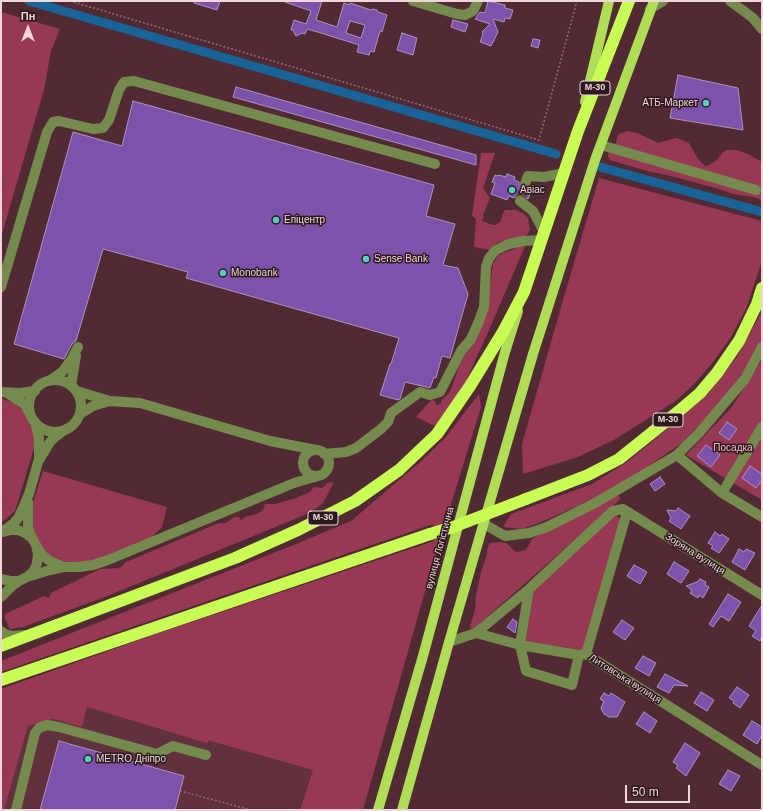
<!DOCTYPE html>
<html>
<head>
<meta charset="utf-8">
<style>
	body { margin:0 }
	#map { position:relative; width:763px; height:811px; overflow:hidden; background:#522a33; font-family:Helvetica,sans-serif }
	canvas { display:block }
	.frame { position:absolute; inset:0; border:2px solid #f1d6db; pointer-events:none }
	.north { position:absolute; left:8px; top:8px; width:40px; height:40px; -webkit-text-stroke:3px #2b191d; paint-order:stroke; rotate:0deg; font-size:11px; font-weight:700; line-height:16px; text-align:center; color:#f1d6db }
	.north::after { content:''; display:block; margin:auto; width:14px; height:18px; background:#f1d6db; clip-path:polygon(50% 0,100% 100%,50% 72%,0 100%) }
	.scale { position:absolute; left:625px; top:785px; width:65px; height:18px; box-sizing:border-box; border:2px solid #f1d6db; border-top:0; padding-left:5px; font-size:12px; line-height:14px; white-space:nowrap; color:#f1d6db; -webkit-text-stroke:3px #2b191d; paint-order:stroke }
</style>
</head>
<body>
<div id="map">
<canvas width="763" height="811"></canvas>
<div class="frame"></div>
<div class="north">Пн</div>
<div class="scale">50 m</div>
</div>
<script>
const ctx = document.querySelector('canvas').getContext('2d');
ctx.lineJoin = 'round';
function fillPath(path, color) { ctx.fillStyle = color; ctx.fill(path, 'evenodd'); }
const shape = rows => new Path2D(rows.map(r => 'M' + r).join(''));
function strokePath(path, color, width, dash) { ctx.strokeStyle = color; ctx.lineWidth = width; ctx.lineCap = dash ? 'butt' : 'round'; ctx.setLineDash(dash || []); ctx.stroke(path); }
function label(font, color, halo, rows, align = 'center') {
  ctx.font = font + ' Helvetica,sans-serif'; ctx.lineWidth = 3; ctx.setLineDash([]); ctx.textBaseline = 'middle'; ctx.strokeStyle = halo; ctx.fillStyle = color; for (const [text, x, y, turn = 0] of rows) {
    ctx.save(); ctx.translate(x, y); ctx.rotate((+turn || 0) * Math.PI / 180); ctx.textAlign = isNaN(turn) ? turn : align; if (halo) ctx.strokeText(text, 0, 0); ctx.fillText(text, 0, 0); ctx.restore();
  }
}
fillPath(shape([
	[87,707,205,743,210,741,313,770,300,810,4,810,28,726,53,719,82,727]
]), '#61313d');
fillPath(shape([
	[1,12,60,29,51,51,44,90,1,237],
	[628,131,637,133,658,143,676,138,680,139,689,143,698,159,705,166,709,165,717,160,723,152,727,150,737,150,750,155,762,162,762,200,753,197,733,194,719,189,671,176,647,171,610,160,608,156,610,142,613,146,616,143,617,138,619,134],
	[481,153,495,153,483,188,490,198,483,215,484,216,482,221,493,225,496,225,500,222,503,214,505,210,516,210,524,214,528,218,530,229,527,235,520,239,497,243,489,250,474,247,476,219,472,216],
	[599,178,762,221,762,261,746,309,731,337,713,362,696,382,677,400,614,440,578,457,523,474,522,444,561,307],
	[526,244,489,330,460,394,435,426,416,417,431,400,435,401,436,405,441,404,441,401,450,392,460,364,480,327,487,306,493,263,499,255],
	[762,311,762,340,751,363,721,402,682,443,632,477,597,497,539,523,521,529,503,527,511,514,592,484,627,462,660,435,707,395,737,357],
	[762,360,762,500,686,455,731,408],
	[479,394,481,407,436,553,363,810,300,810,313,770,210,741,206,743,87,707,82,727,53,719,28,726,4,810,1,810,1,689,150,636,434,541,433,524,1,672,1,661,291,546,351,521,419,463,445,438],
	[1,398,15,404,24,412,33,431,35,445,15,511,1,523],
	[43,471,167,507,162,527,152,537,98,559,85,563,69,563,62,561,49,555,37,541,33,530,31,509],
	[334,482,323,503,317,508,302,516,105,597,23,627,10,629,5,619,5,614,44,596,49,598,51,593,100,569,120,568,126,562,219,523,226,523,234,517,239,517,241,521,245,517,257,514,263,510,265,504,275,504,296,498,310,492,314,487,322,488,327,483],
	[619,495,620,499,615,504,479,624,475,630,471,629,470,626,475,610,476,595,481,572,487,554,488,546,490,543,500,542,506,543,516,552,526,550,532,539,536,536],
	[616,514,620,520,582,650,526,641,534,589]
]), '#973954');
strokePath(shape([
	[29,1,556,154],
	[600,167,762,212]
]), '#186499', 9);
const building = shape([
	[194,1,220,1,217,10,194,3,194,1],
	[285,1,322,1,316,20,337,27,344,3,349,5,350,3,371,10,373,9,377,10,378,12,387,15,382,32,380,31,374,52,370,51,369,55,357,52,359,45,321,33,307,29,305,34,302,33,296,36,293,30,291,30,294,20,306,24,311,11,285,2,285,1],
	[350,21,365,25,361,38,346,33,350,21],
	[488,1,505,5,505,8,513,10,510,19,505,18,504,22,493,19,498,32,491,46,480,42,483,34,482,32,490,24,475,19,480,12,485,13,488,1],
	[453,20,468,24,465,32,451,27,453,20],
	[402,33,417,38,413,55,397,50,402,33],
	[533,39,540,40,538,48,531,46,533,39],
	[678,75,738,88,743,130,670,118,678,75],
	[236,87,476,155,476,165,233,97,236,87],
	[133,101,434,185,426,216,455,224,443,265,458,268,468,294,450,358,442,356,436,378,434,377,430,388,405,382,400,399,398,400,380,395,390,364,391,364,399,338,186,278,188,272,103,249,76,341,72,344,64,359,14,344,73,132,122,146,133,101],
	[507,174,515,177,514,180,519,182,519,185,522,190,526,190,531,187,533,187,528,199,520,195,517,195,514,198,509,196,507,200,491,194,495,183,492,182,495,175,498,176,499,175,506,177,507,174],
	[727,422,737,429,729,440,719,433,727,422],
	[706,445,720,455,711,467,697,456,706,445],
	[750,466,762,474,762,480,756,488,742,478,750,466],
	[660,477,665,484,655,491,650,484,660,477],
	[678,508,690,516,681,529,669,521,671,518,667,510,676,511,678,508],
	[715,532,720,536,722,534,729,539,719,553,711,548,713,546,708,543,715,532],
	[739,549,744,552,746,549,755,553,745,570,732,562,739,549],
	[674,562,689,571,681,583,667,574,674,562],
	[634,565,647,572,640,584,627,576,634,565],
	[700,579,706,582,705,585,709,587,703,598,699,595,698,598,690,593,692,590,686,586,697,582,700,579],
	[728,594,741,602,729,621,721,616,713,627,709,624,728,594],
	[762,605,762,637,760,641,752,636,756,631,749,626,762,605],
	[513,619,517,622,515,633,507,627,513,619],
	[622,620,634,628,625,640,613,632,622,620],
	[643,656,656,663,649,676,635,668,643,656],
	[665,674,688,686,674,685,669,693,657,687,665,674],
	[737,687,749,695,740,708,733,703,734,701,729,698,737,687],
	[701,692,714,700,707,711,694,703,701,692],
	[604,693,609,696,611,693,625,702,617,717,609,717,604,714,601,708,604,701,600,699,604,693],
	[644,712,657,721,650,733,636,724,644,712],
	[752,721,762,727,762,735,757,744,743,735,752,721],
	[59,741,184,776,175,810,40,810,59,741],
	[685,743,700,753,686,776,676,768,678,765,673,762,685,743],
	[728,770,740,776,731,791,719,784,728,770]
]);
fillPath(building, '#7e52aa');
strokePath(building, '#a795bd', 1);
strokePath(shape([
	[520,201,525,184]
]), '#6a444c', 10, [10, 5]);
strokePath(shape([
	[70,1,539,140,577,1],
	[180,791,251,810]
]), '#906d74', 1.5, [2, 2]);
strokePath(shape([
	[413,1,457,14,465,15,473,11,478,1],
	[730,1,753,18,762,29],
	[650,9,663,1],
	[601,145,756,190],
	[525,184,528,176,544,177,564,173],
	[520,201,533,211,544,232],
	[1,287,47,132,53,122,59,121,93,129,103,128,109,120,119,90,124,82,134,81,435,164],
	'29 406a26 26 0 1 1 52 0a26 26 0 1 1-52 0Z',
	[49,381,62,372,71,360,78,347],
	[71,386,76,356],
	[77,391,110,401,140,403,270,441,316,450],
	[1,392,20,393,35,391],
	[7,393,24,404,30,414],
	[80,414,93,406,110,401],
	[35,422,39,438,39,460],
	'303 463a13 13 0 1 1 26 0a13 13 0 1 1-26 0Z',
	[324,454,346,452,356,448,381,429,388,422,391,413,420,392,430,395,440,392,461,351,471,339,479,321,484,307,486,267,489,258,496,250,509,244,523,241,541,240],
	[677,455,722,493,762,517],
	[722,493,762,427],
	[28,502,28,528,32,538],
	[484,524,505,536,529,533,547,527,597,502,677,455,699,433,745,379,762,347],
	[2,532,14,523,19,517,29,494,38,462,50,442,55,437,63,431],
	[37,547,42,555,50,561,64,567],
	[27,577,50,570,64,567,79,567,93,565,108,560,294,483,318,476],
	[1,579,10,581,19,581,27,577,34,571,37,563,38,554,36,545,32,538,25,533,18,530,10,530,3,532],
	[529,589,520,645,526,671,572,685,579,655],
	[1,597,13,585,19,581],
	[1,631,5,634,12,636,24,635],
	[476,633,529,589,613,511,623,509,762,595],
	[449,642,476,633,520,645,579,655,586,654,762,765],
	[586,654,627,512],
	[16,810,35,733,39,728,47,725,59,727,157,754,173,746,206,755]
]), '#758b4e', 10);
strokePath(shape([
	[585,102,609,1],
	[378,810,423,656,505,352,518,311],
	[402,810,449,642,533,354,595,160,654,1]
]), '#b0dd56', 10);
strokePath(shape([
	[526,499,588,475,619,459,679,411,700,393,717,373,739,341,757,304,762,288],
	[1,646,235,558,298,530,355,501,399,470,437,434,470,386,503,332,524,292,578,131,629,1],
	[1,680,430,534]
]), '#c8fd55', 12);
strokePath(shape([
	[430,534,453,527,526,499]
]), '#c8fd55', 12);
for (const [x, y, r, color] of [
	[706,103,4,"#57cec1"],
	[512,190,4,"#57cec1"],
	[276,220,4,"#57cec1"],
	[366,259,4,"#57cec1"],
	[223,273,4,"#57cec1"],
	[88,759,4,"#57cec1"]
]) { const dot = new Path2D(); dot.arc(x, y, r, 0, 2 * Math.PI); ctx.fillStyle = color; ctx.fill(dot); strokePath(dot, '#2b191d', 1.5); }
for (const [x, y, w] of [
	[595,88,30],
	[668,420,30],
	[323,518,30]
]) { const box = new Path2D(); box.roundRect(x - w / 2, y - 7, w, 14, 3); ctx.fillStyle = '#2b191d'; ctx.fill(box); strokePath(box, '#f1d6db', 1); }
label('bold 9px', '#f1d6db', null, [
	["М-30",595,88],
	["М-30",668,420],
	["М-30",323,518]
]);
label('10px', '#f1d6db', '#2b191d', [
	["АТБ-Маркет",698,103,"right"],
	["Авіас",520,190],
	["Епіцентр",284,220],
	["Sense Bank",374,259],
	["Monobank",231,273],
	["METRO Дніпро",96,759]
], 'left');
label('10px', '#f8beca', '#2b191d', [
	["Посадка",733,448]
]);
label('10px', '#f1d6db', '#2b191d', [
	["вулиця Логістична",440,548,-75],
	["Зоряна вулиця",695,554,32],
	["Литовська вулиця",625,679,32]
]);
</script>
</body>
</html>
